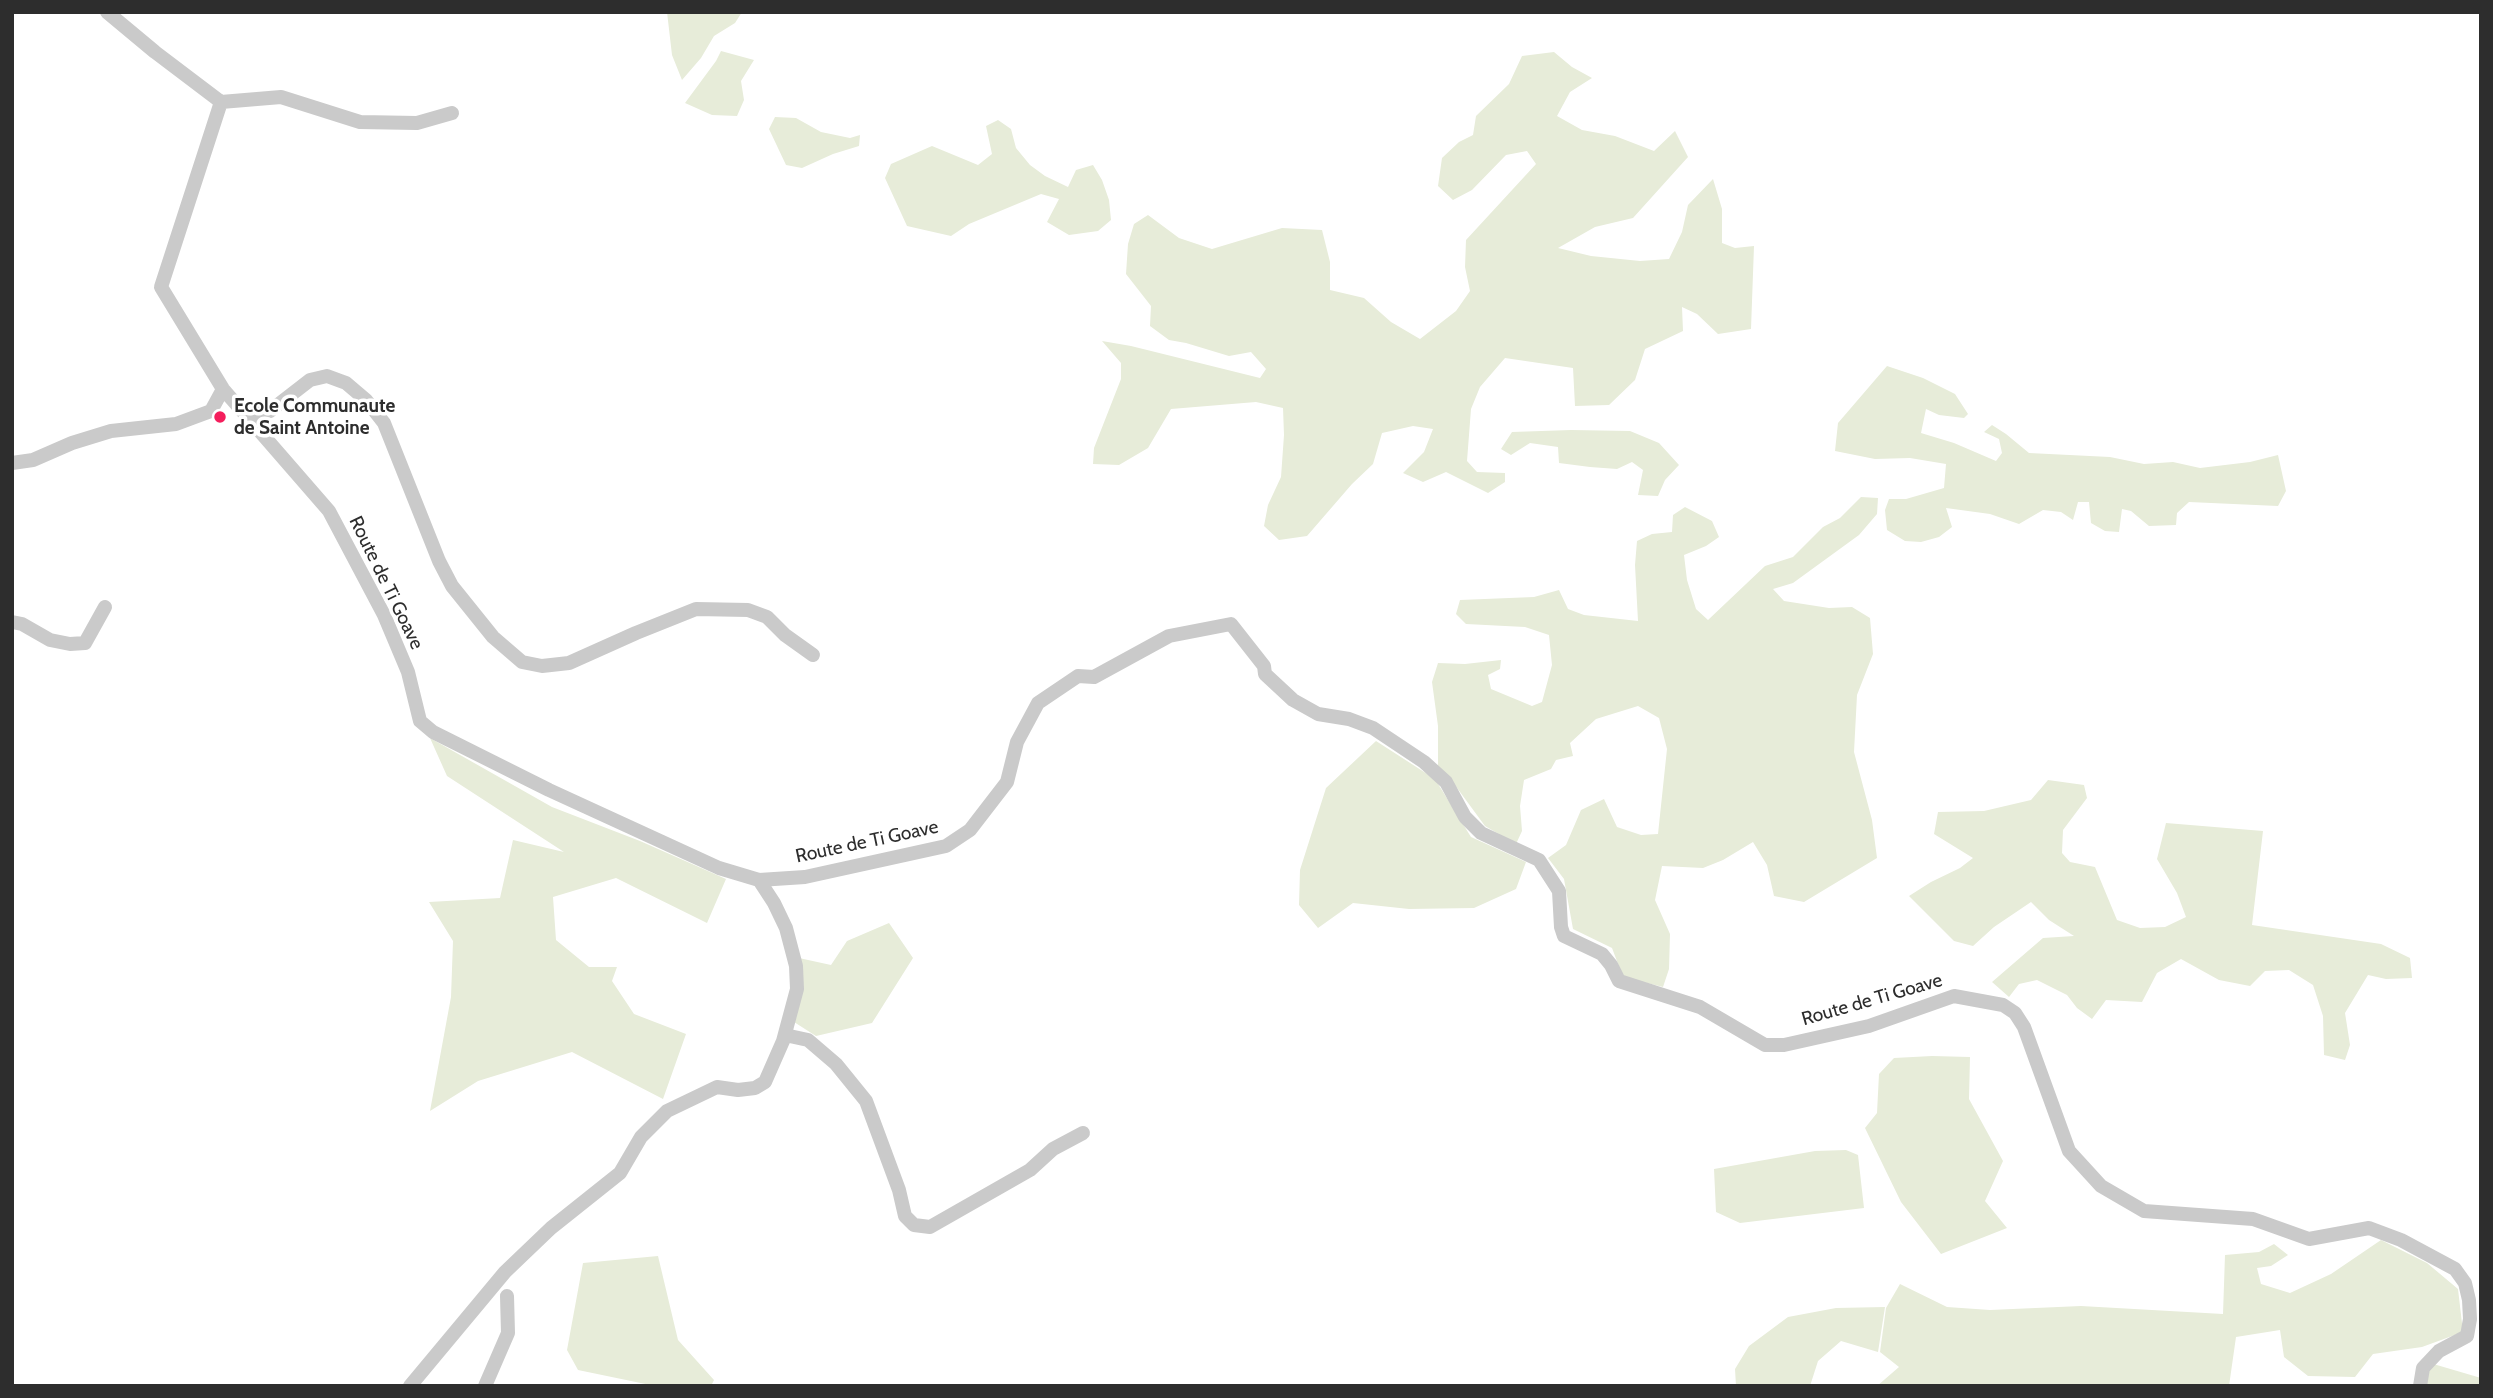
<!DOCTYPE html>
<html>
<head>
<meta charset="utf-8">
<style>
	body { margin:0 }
	#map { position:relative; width:2493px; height:1398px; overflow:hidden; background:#fff; font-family:Cabin,sans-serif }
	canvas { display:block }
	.frame { position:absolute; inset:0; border:14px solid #2d2d2d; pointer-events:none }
</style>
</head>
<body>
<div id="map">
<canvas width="2493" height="1398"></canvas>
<div class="frame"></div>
</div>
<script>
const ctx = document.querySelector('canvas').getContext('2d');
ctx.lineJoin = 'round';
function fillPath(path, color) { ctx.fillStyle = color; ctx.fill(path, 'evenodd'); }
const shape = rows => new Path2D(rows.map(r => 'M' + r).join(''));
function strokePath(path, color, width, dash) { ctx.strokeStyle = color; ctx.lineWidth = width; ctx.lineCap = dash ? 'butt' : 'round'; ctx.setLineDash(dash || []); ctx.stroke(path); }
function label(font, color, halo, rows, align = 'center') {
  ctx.font = font + ' Cabin,sans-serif'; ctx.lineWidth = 7; ctx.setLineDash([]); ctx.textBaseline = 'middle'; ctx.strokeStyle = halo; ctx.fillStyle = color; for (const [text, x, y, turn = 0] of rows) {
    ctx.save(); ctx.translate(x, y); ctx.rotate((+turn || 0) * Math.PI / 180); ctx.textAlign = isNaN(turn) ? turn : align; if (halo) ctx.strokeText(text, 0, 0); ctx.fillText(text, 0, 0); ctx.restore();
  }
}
fillPath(shape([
	[667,12,742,12,735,23,714,36,701,58,682,80,672,55],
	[721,51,754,60,741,81,744,100,737,116,712,115,685,103,716,61],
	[1554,52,1572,67,1592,78,1570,92,1557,116,1582,130,1615,136,1654,151,1675,131,1688,157,1633,218,1595,227,1558,248,1591,256,1640,261,1669,259,1682,232,1688,205,1713,179,1722,209,1722,243,1735,248,1754,246,1751,329,1718,334,1697,314,1682,307,1683,331,1645,349,1635,380,1609,405,1575,406,1573,368,1505,358,1480,387,1471,409,1467,461,1477,472,1505,473,1505,482,1488,493,1446,472,1423,482,1403,473,1424,452,1433,429,1413,426,1382,433,1373,464,1352,484,1307,536,1279,540,1264,526,1268,505,1281,477,1284,435,1283,408,1256,402,1171,409,1148,448,1119,465,1093,464,1094,448,1121,379,1121,363,1102,341,1131,346,1260,378,1266,369,1251,352,1229,356,1186,343,1169,340,1150,326,1151,306,1126,274,1128,244,1134,224,1148,215,1179,238,1212,249,1282,228,1322,230,1330,262,1330,290,1364,298,1391,322,1420,339,1456,311,1470,291,1465,267,1466,240,1536,164,1527,151,1506,155,1472,190,1453,200,1438,186,1442,158,1459,142,1473,135,1476,116,1509,84,1522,56],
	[775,117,796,118,821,132,850,138,860,135,859,146,833,154,802,168,786,165,769,129],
	[998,120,1011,129,1016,148,1030,165,1045,176,1068,187,1076,170,1093,165,1102,180,1109,200,1111,220,1098,231,1069,235,1047,222,1059,199,1041,194,969,224,951,236,907,226,885,178,891,164,932,146,978,165,992,154,986,126],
	[1887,366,1923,378,1955,394,1968,414,1964,418,1939,415,1926,409,1921,433,1954,443,1996,461,2002,453,1999,439,1984,432,1992,425,2006,434,2029,453,2110,457,2144,464,2173,462,2200,468,2250,462,2278,455,2286,491,2278,506,2189,502,2177,513,2176,525,2149,526,2131,511,2122,509,2119,532,2105,531,2091,523,2089,502,2078,502,2073,520,2061,512,2043,510,2019,524,1990,514,1946,508,1952,527,1939,537,1921,542,1905,541,1887,530,1885,510,1889,499,1906,499,1944,488,1946,464,1910,458,1875,459,1835,451,1838,423],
	[1571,430,1630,431,1659,443,1679,465,1665,480,1658,496,1638,495,1643,470,1632,462,1617,469,1590,467,1559,463,1558,447,1530,443,1511,455,1501,449,1512,432],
	[1861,497,1878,498,1877,514,1859,535,1793,583,1773,589,1784,601,1829,608,1852,607,1870,618,1873,654,1857,695,1854,752,1872,820,1877,858,1804,902,1774,896,1767,865,1753,842,1723,860,1703,868,1662,866,1655,900,1670,934,1669,969,1663,987,1623,977,1612,948,1573,929,1564,879,1548,858,1566,845,1581,810,1604,799,1617,827,1641,835,1658,834,1667,749,1659,718,1638,706,1596,719,1570,743,1573,756,1556,760,1551,769,1524,780,1520,806,1522,831,1516,844,1485,826,1449,777,1438,766,1438,726,1432,682,1438,663,1465,664,1501,660,1500,669,1488,675,1491,689,1532,706,1542,702,1552,665,1549,635,1525,627,1466,624,1456,614,1460,600,1534,597,1559,590,1568,609,1584,615,1638,621,1635,565,1637,541,1652,534,1672,532,1673,515,1685,507,1712,521,1719,537,1706,546,1684,555,1687,580,1696,609,1708,620,1765,566,1793,557,1823,527,1840,518],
	[430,738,552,807,640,841,726,879,707,923,616,878,553,897,556,940,589,967,617,967,612,981,634,1014,686,1034,663,1099,572,1052,478,1081,430,1111,451,997,453,941,429,902,500,898,513,840,564,852,447,776],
	[1376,741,1435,779,1471,837,1526,862,1516,889,1474,908,1409,909,1353,903,1318,928,1299,905,1300,870,1326,788],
	[2048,780,2084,785,2087,798,2063,830,2062,853,2070,862,2095,867,2117,920,2140,928,2165,927,2186,917,2177,893,2157,859,2166,823,2263,831,2252,925,2381,944,2410,958,2412,978,2386,979,2368,975,2345,1013,2350,1045,2345,1060,2324,1055,2323,1016,2313,985,2289,970,2265,971,2250,986,2219,980,2181,959,2157,973,2142,1002,2106,1000,2092,1019,2077,1008,2067,995,2037,980,2019,984,2009,997,1992,982,2043,938,2074,936,2049,920,2031,902,1994,927,1973,946,1954,941,1909,896,1931,882,1960,868,1973,858,1934,834,1938,812,1984,811,2031,800],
	[889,923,913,958,872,1023,816,1036,794,1022,799,958,831,965,847,941],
	[1932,1056,1970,1057,1969,1099,2003,1161,1985,1201,2007,1228,1941,1254,1901,1202,1865,1128,1877,1113,1879,1074,1894,1058],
	[1846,1150,1858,1155,1864,1208,1740,1223,1716,1212,1714,1169,1815,1151],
	[2381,1240,2427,1263,2458,1289,2463,1332,2422,1347,2373,1354,2355,1377,2308,1376,2284,1357,2280,1330,2236,1337,2229,1386,2041,1386,2033,1384,2032,1386,1877,1386,1899,1367,1880,1352,1886,1308,1900,1284,1947,1307,1990,1310,2081,1306,2223,1314,2225,1255,2259,1252,2274,1244,2288,1255,2271,1266,2257,1268,2261,1284,2290,1293,2331,1274],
	[658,1256,678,1340,714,1380,711,1386,655,1386,578,1370,567,1350,583,1263],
	[1885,1307,1878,1352,1841,1341,1818,1361,1810,1386,1736,1386,1735,1369,1749,1346,1788,1317,1836,1308],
	[2430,1363,2481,1378,2481,1386,2425,1386]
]), '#e7ecd9');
strokePath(shape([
	[107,12,155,52,221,102,281,97,360,122,417,123,452,113],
	[221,102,161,287,223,389,329,511,384,615,408,672,420,721,433,732,549,790,719,868,759,880,805,877,946,846,970,830,1007,782,1017,742,1038,703,1078,676,1094,677,1169,636,1231,624,1264,666,1265,674,1293,700,1318,714,1349,719,1373,728,1424,762,1446,782,1465,817,1481,833,1539,860,1559,891,1561,927,1564,936,1602,954,1611,965,1619,981,1700,1007,1765,1045,1784,1045,1869,1026,1954,996,2003,1005,2015,1013,2024,1027,2069,1151,2101,1186,2144,1211,2253,1219,2309,1239,2369,1228,2401,1240,2455,1269,2465,1283,2469,1300,2470,1319,2467,1336,2439,1351,2423,1368,2420,1386],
	[242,411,260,414,270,411,310,380,327,376,346,383,366,400,384,423,439,561,452,586,493,637,522,662,542,666,569,663,636,633,696,609,748,610,767,617,785,635,813,655],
	[12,463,33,460,72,443,111,431,176,424,211,411,223,389],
	[12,622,22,624,50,640,70,644,85,643,105,607],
	[785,1035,808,1040,836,1064,866,1101,899,1190,905,1216,914,1225,930,1227,1030,1170,1053,1149,1083,1133],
	[410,1386,505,1272,551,1228,620,1173,641,1137,667,1111,717,1087,738,1090,755,1088,765,1082,783,1041,797,989,796,966,786,928,774,903,759,880],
	[485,1386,508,1333,507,1296]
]), '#cacaca', 14);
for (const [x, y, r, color] of [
	[220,417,7,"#f41e5c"]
]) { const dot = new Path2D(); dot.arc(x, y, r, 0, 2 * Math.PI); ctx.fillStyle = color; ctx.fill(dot); strokePath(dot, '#fff', 2.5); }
label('bold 19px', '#2d2d2d', '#fff', [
	["Ecole Communaute",234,406],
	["de Saint Antoine",234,428]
], 'left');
label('19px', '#2d2d2d', '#fff', [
	["Route de Ti Goave",386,583,64],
	["Route de Ti Goave",867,842,-12],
	["Route de Ti Goave",1872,1000,-16]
]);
</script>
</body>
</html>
